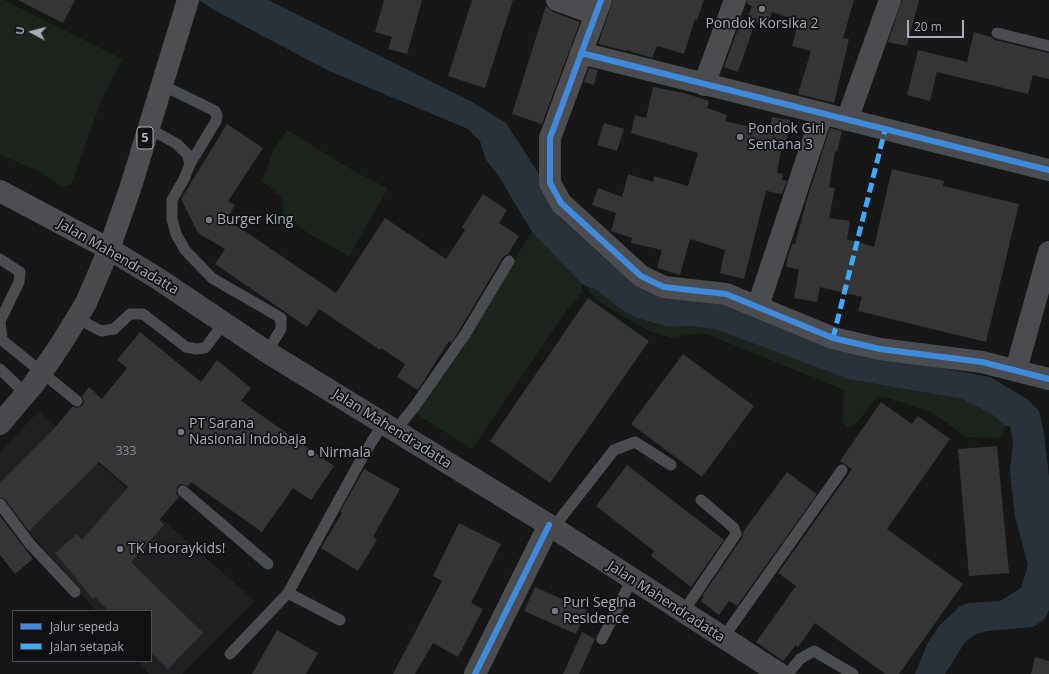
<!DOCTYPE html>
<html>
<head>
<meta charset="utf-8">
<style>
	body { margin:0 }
	#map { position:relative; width:1049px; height:674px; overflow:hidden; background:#171717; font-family:"Open Sans",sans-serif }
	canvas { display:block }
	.legend { position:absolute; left:12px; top:610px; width:140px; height:52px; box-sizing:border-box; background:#111113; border:1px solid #4d4f55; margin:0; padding:5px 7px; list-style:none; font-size:12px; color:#a8adb8 }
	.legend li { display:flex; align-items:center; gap:8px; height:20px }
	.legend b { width:20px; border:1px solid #4d4f55 }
	.north { position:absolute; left:12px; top:12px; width:40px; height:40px; -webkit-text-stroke:3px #111113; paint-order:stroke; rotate:277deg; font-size:11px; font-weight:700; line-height:16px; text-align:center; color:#a8adb8 }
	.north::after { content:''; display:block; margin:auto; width:14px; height:18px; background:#a8adb8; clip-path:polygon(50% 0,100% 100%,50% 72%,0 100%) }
	.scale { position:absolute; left:907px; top:20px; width:57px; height:18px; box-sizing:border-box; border:2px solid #a8adb8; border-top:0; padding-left:5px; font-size:12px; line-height:14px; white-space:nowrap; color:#a8adb8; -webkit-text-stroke:3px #111113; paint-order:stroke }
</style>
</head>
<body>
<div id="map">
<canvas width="1049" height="674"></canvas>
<ul class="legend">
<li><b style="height:5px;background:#408adc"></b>Jalur sepeda</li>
<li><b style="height:5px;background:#3fa9f5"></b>Jalan setapak</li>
</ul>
<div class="north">U</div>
<div class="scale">20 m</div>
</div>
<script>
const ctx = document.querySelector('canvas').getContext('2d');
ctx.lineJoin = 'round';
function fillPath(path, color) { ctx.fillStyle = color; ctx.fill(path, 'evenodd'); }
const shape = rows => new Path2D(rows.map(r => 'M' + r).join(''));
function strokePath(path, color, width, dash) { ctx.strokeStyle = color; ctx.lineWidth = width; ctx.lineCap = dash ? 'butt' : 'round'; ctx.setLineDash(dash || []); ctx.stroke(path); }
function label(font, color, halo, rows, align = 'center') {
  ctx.font = font + ' "Open Sans",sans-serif'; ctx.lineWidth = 3.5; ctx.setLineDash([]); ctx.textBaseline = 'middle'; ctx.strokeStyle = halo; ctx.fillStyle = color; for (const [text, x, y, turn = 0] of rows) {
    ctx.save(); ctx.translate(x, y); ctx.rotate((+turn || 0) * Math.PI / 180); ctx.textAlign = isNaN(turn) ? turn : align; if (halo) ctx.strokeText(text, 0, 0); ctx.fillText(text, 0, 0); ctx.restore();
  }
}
fillPath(shape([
	[39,411,255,601,182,674,149,674,138,661,151,661,151,611,96,611,0,497,0,451]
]), '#212123');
fillPath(shape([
	[0,0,4,0,122,59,102,99,71,185,62,187,39,171,0,155],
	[287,130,357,173,388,188,349,256,311,235,283,215,282,198,262,181,274,149],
	[532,232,581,283,583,292,571,304,472,449,416,414],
	[590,288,594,288,622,310,638,318,668,327,691,326,718,330,848,379,962,399,993,415,1005,426,1001,438,966,437,931,412,885,397,877,397,855,425,847,427,842,421,844,390,707,334,697,333,672,338,647,330,601,303,589,292]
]), '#1d241e');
fillPath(shape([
	[199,0,268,0,472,102,506,123,537,171,559,217,609,262,645,290,666,298,721,302,915,363,990,377,1027,399,1039,411,1044,433,1049,477,1049,610,1044,620,1033,627,988,631,976,634,965,642,945,674,915,674,927,644,939,626,960,606,968,603,1000,601,1021,588,1028,565,1015,517,1010,471,1013,442,1010,426,1005,426,993,415,962,399,848,379,718,330,691,326,668,327,638,318,622,310,594,288,590,288,581,283,532,232,498,175,486,160,480,141,468,129,329,71,214,10]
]), '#2a3239');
fillPath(shape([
	[18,0,75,0,63,23],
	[384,0,422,0,407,54,388,49,392,37,375,32],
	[472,0,513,0,485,88,448,76],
	[613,0,704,0,697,20,695,19,684,54,657,46,652,58,626,50,626,51,598,44],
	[747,0,854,0,843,38,849,39,834,103,798,94,811,51,792,46,799,21,772,12,767,26,747,18,752,6,747,4],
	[902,0,919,0,907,46,888,42],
	[546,6,553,12,580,22,542,124,512,114],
	[741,21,754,26,738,72,724,67],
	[974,32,991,37,995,40,1049,53,1049,79,1033,75,1028,94,937,72,930,101,907,95,918,50,967,62],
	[589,68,598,70,594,85,584,82],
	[653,87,684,93,709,101,707,108,727,115,725,121,769,131,772,117,790,120,786,146,782,145,777,173,783,174,782,180,787,181,782,194,766,191,744,279,720,273,725,250,690,239,680,275,657,268,662,250,631,243,632,238,611,231,616,213,592,205,598,188,622,197,628,174,653,182,654,176,688,186,698,153,631,133,635,115,646,118],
	[604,123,624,129,617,151,597,145],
	[227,124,263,148,228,201,235,205,227,219,336,293,385,218,446,259,465,230,462,227,483,194,507,210,499,223,519,236,508,254,503,257,460,329,451,343,449,341,418,390,397,377,405,364,381,348,380,350,319,309,307,327,215,264,225,249,198,233,181,199],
	[830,128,842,131,837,152,835,151,829,187,835,188,829,218,850,221,847,239,874,247,892,169,944,181,943,186,1019,204,986,342,858,311,862,297,820,287,817,302,794,298,799,269,786,267,788,256,792,244,795,244,807,199],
	[588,298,649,341,550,483,490,441],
	[140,332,201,382,217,360,251,388,241,401,334,466,311,500,293,488,262,532,191,482,188,486,181,484,177,487,176,493,179,497,159,520,164,525,131,562,203,633,168,669,151,652,151,611,109,611,95,597,93,599,55,553,77,534,82,540,128,487,99,462,29,531,6,500,0,497,0,483,52,431,73,406,76,408,82,406,84,402,82,396,89,387,102,399,127,368,117,360],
	[683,354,754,406,702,477,631,424],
	[881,402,912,424,918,416,950,439,887,529,963,584,899,674,885,674,815,623,798,647,796,645,783,661,756,642,796,586,778,573,852,469,840,461],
	[997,446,1009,573,969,576,958,449],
	[627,465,724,540,691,587,651,556,654,551,596,506],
	[364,469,400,489,373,537,377,540,358,571,321,548,342,513,340,512],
	[787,472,817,494,737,606,729,601,719,615,701,601,704,597,702,596,742,538,743,532],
	[0,516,33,559,15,574,0,555],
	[459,523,501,544,471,603,483,609,458,657,433,643,415,674,393,674,442,581,433,576],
	[535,587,587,610,576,634,524,611],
	[277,630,318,653,306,674,252,674],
	[582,632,595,639,579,674,563,674],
	[1035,657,1049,661,1049,674,1031,674]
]), '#353536');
strokePath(shape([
	[997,33,1049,46],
	[162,85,215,111,217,115,216,121,190,164],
	[148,128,177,144,187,154,190,164,184,179,172,200,172,219,176,234,185,250,212,278,281,318,281,329,267,352],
	[0,259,20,272,19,282,0,321],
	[77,318,101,331,114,329,130,314,143,314,186,347,196,349,205,348,224,323],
	[0,322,2,340,77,401],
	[0,369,26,394],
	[395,431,415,406,466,333,509,261],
	[183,491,268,564],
	[0,504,30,544,75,592],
	[553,528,614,450,635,442,671,465],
	[288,593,340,620],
	[683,612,736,534,734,528,701,500],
	[723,638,842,470],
	[602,639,632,579],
	[230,654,288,593,364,454,383,424],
	[788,674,800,659,814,651,853,674]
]), '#4b4c50', 11);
strokePath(shape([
	[557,0,595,14],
	[601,0,550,138,550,183,561,203,641,276,664,287,726,294,833,338,880,349,982,362,1049,379],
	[581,53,1049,170],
	[704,85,735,0],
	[847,120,890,0],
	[758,306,822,114],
	[1016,370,1049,252],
	[475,674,549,525]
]), '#4b4c50', 22);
strokePath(shape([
	[0,424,33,385,61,344,86,303,109,249,157,278,267,352,549,525,780,674]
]), '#4a4a4e', 22);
strokePath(shape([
	[0,191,109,249,131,186,188,0]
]), '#4e4e52', 22);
strokePath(shape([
	[833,338,885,130]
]), '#3fa9f5', 5, [10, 5]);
strokePath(shape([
	[601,0,550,138,550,183,561,203,641,276,664,287,726,294,833,338,880,349,982,362,1049,379],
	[581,53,1049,170],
	[475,674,549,525]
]), '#408adc', 6);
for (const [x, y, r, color] of [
	[762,9,4,"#757880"],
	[740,137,4,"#757880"],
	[209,220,4,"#757880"],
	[181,432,4,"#757880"],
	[311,453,4,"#757880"],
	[120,549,4,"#757880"],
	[555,611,4,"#757880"]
]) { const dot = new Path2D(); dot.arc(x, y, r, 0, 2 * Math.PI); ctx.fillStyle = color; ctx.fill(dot); strokePath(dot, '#111113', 1.5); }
label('12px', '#8b8f98', null, [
	["333",126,452]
]);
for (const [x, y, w] of [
	[145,138,16]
]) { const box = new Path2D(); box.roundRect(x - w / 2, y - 11, w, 22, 3); ctx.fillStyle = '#111113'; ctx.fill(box); strokePath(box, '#a8adb8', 1); }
label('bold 13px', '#a8adb8', null, [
	["5",145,138]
]);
label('14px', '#a8adb8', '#111113', [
	["Pondok Korsika 2",762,24,"center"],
	["Pondok Giri",748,129],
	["Sentana 3",748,145],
	["Burger King",217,220],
	["PT Sarana",189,424],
	["Nasional Indobaja",189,440],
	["Nirmala",319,453],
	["TK Hooraykids!",128,549],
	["Puri Segina",563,603],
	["Residence",563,619]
], 'left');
label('14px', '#a8adb8', '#111113', [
	["Jalan Mahendradatta",118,257,30],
	["Jalan Mahendradatta",392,429,32],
	["Jalan Mahendradatta",666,602,33]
]);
</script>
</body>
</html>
